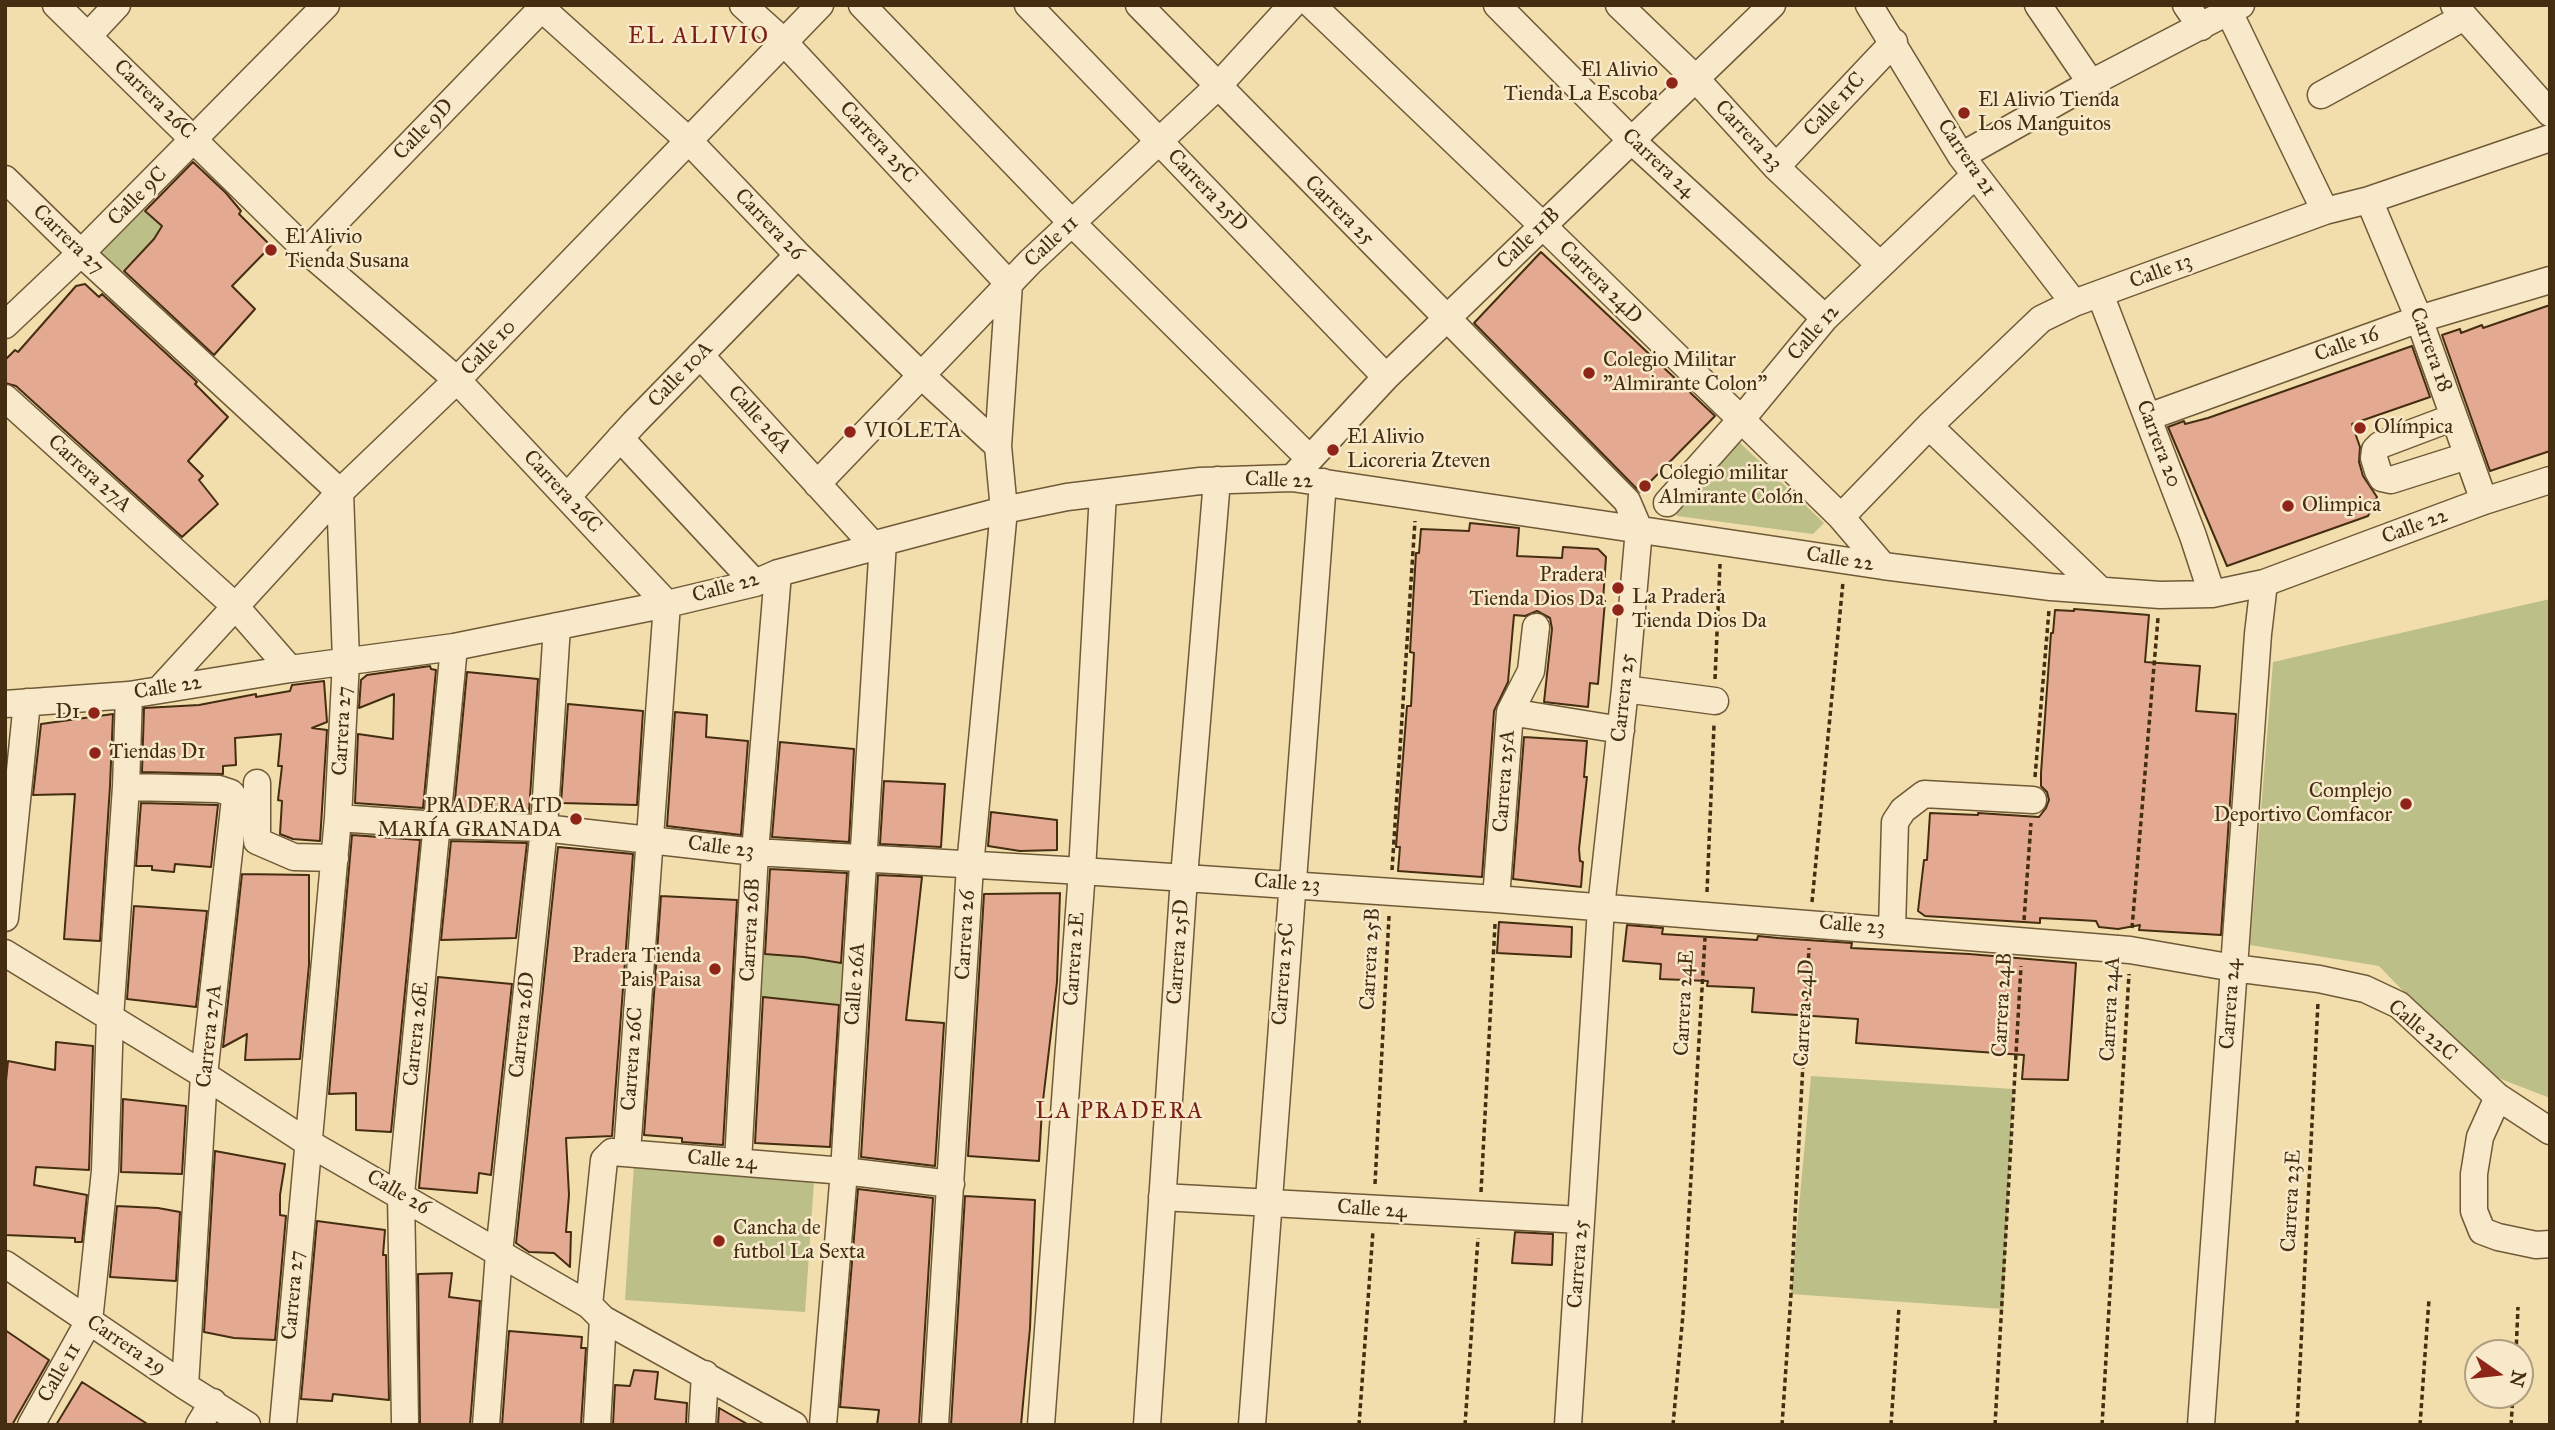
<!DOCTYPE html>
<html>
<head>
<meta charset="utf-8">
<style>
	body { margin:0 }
	#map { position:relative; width:2555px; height:1430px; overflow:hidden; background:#f2ddac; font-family:"IM FELL Great Primer",serif }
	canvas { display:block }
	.frame { position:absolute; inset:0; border:7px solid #442d10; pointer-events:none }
	.north { position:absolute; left:2464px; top:1339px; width:70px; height:70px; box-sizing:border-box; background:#f7e9c9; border:2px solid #af9e7f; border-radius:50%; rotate:104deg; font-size:19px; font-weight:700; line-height:28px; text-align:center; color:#442d10 }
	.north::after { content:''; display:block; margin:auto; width:24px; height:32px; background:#8f2418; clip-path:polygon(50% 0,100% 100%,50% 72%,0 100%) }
</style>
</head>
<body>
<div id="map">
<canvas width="2555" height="1430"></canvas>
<div class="frame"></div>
<div class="north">N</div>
</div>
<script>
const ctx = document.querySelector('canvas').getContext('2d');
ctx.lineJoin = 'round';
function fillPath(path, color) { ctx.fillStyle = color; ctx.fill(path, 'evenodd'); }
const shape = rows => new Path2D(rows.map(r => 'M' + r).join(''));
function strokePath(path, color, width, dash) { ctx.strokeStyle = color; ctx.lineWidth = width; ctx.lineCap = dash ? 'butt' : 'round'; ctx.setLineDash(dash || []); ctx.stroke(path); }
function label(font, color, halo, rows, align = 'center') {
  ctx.font = font + ' "IM FELL Great Primer",serif'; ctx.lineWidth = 5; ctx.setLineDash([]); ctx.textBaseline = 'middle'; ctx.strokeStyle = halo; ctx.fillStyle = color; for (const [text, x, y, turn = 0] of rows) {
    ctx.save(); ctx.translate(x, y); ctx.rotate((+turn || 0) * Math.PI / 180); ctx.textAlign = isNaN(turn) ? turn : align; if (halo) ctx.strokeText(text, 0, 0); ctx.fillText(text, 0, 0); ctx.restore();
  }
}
fillPath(shape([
	[137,205,164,228,118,275,94,255],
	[1735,438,1824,523,1813,534,1677,516,1675,501],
	[2550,599,2550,1098,2480,1071,2379,966,2250,945,2273,662],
	[761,954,804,957,856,965,850,1006,758,997],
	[1811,1076,2013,1089,2003,1309,1791,1294],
	[634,1164,814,1182,805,1312,625,1300]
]), '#bcc088');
const building = shape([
	[193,162,226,193,241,211,239,214,271,246,232,286,255,309,214,355,124,271,154,239,162,226,145,211,193,162],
	[1541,252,1715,416,1640,492,1474,323,1541,252],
	[85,284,99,297,102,294,197,382,195,384,228,417,188,461,203,476,199,480,218,504,182,537,16,386,5,383,5,360,15,350,18,352,76,286,85,284],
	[2550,305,2550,451,2490,471,2442,335,2460,329,2461,333,2482,325,2483,328,2550,305],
	[2412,346,2430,397,2352,424,2360,447,2359,462,2363,476,2377,497,2368,516,2227,566,2168,427,2184,421,2185,424,2208,418,2412,346],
	[1470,523,1519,528,1517,556,1562,558,1563,547,1598,549,1606,557,1603,601,1605,601,1598,684,1590,683,1588,707,1544,702,1552,629,1550,618,1537,611,1525,616,1514,615,1508,682,1494,711,1482,877,1398,871,1400,847,1396,847,1407,706,1411,706,1414,653,1410,652,1416,553,1419,553,1421,529,1469,531,1470,523],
	[2074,609,2149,615,2145,662,2200,666,2196,711,2236,714,2221,935,2139,930,2140,925,2118,929,2099,927,2096,921,2079,920,2040,918,2040,923,1925,916,1918,911,1924,860,1927,860,1930,813,1978,815,1978,813,2039,817,2046,808,2049,800,2047,792,2041,786,2041,773,2051,633,2053,633,2055,610,2074,611,2074,609],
	[430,666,431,669,436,670,423,808,355,803,358,734,393,739,394,694,359,708,361,680,367,675,430,666],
	[467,672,538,679,529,812,454,810,467,672],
	[324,681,327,722,312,728,327,730,320,841,293,839,280,834,282,801,278,800,282,766,278,766,281,734,235,738,236,765,223,766,223,774,142,772,144,708,199,705,256,694,256,697,290,691,292,685,324,681],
	[568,704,643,711,637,805,561,803,568,704],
	[675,712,707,715,706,737,748,741,741,835,667,826,675,712],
	[113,714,110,786,100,941,64,939,75,794,33,795,41,724,113,714],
	[1524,737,1587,741,1584,777,1587,777,1579,849,1580,861,1583,862,1581,887,1513,879,1524,737],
	[780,742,854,749,849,842,772,837,780,742],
	[884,781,945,784,941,847,880,844,884,781],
	[141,803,218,805,211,867,175,864,174,872,152,870,152,866,136,866,141,803],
	[991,812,1057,820,1057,850,1020,851,988,846,991,812],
	[352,835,420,840,391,1132,356,1130,356,1093,329,1094,352,835],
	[451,841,527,843,516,938,441,940,451,841],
	[558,847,633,854,612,1136,566,1138,569,1195,566,1232,571,1232,570,1267,554,1253,529,1252,516,1243,558,847],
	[770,869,847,873,841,963,804,957,765,954,770,869],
	[242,874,309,875,309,965,300,1059,245,1060,247,1034,223,1047,242,874],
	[878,875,922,877,906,1020,944,1023,935,1166,861,1157,878,875],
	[1060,893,1057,982,1042,1109,1039,1161,968,1156,984,894,1060,893],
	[661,896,737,900,723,1145,682,1142,682,1138,644,1135,661,896],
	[134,906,207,911,196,1007,127,999,134,906],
	[1499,922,1572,927,1571,957,1497,953,1499,922],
	[1627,925,1663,928,1662,934,1757,940,1758,936,1778,938,1852,943,1851,948,1969,954,2076,963,2068,1080,2022,1079,2024,1055,1856,1043,1858,1019,1752,1012,1754,988,1707,986,1708,981,1660,979,1661,964,1623,961,1627,925],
	[438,977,512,984,491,1175,479,1173,477,1193,419,1188,438,977],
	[763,997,839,1005,830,1147,755,1143,763,997],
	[56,1042,93,1046,89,1170,36,1167,34,1185,87,1195,82,1242,75,1242,75,1238,5,1235,5,1091,8,1061,55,1070,56,1042],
	[123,1099,186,1106,182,1174,121,1172,123,1099],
	[215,1151,285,1164,280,1195,280,1215,286,1216,275,1340,234,1338,204,1332,215,1151],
	[858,1189,933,1198,919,1425,877,1425,879,1410,840,1407,858,1189],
	[965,1196,1035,1200,1030,1328,1021,1425,951,1425,965,1196],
	[117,1206,158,1208,180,1212,176,1281,110,1277,117,1206],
	[317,1221,385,1230,383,1255,386,1255,389,1400,333,1394,332,1401,301,1399,317,1221],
	[1515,1232,1553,1234,1552,1265,1512,1263,1515,1232],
	[452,1273,449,1297,480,1301,470,1425,420,1425,418,1274,452,1273],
	[5,1330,49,1360,12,1425,5,1425,5,1330],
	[509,1331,582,1337,581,1348,586,1348,581,1425,502,1425,509,1331],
	[634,1370,658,1372,655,1399,687,1403,686,1425,613,1425,615,1385,630,1386,634,1370],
	[82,1382,124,1409,149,1425,56,1425,82,1382],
	[719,1408,749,1425,718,1425,719,1408]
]);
fillPath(building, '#e3a991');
strokePath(building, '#442d10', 2);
const minor = shape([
	[56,5,307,251,457,380,667,604,627,1152],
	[538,5,688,140,798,255,922,376,998,446],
	[743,5,783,41,1009,284,998,446,1004,510,970,866,935,1425],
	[862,5,1072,223,1309,458],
	[1028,5,1386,377],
	[1139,5,1627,501,1639,529,1625,689,1601,908,1568,1425],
	[1312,5,1542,225,1841,517,1883,566],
	[1497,5,1631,140,1825,318],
	[1619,5,1695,78,1776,167,1879,264],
	[1869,5,1961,156,2074,303],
	[2038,5,2091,83],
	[2186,5,2201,27],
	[2454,5,2550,113],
	[2229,12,2325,211],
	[88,36,117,5],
	[2321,95,2464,17],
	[1961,156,2091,83,2241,5],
	[1776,167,1894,42],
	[5,179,81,253,340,492,346,661,338,818,283,1425],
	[2369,200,2419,319,2484,501],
	[307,251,542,8],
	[2100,294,2193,536,2212,594],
	[5,325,81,253,326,5],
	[700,355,875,547],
	[5,398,235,606,290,669],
	[2148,417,2419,319,2550,280],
	[2454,417,2380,445,2375,450,2374,458,2378,471,2382,478,2391,480,2467,456],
	[1929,426,2100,590],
	[620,438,755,583],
	[1292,478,1386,377,1772,5],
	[817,484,1030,262,1217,87,1292,5],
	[567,497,634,423,798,255],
	[1667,503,1740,421,1825,318,1975,175],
	[1841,517,1929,426,2041,319,2074,303,2325,211,2369,200,2550,138],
	[1625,689,1715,701],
	[159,690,340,492,457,380,820,5],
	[5,704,129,695,290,669,454,647,667,604,755,583,778,573,875,547,883,542,1004,510,1067,497,1200,481,1292,478,1883,566,2051,587,2160,595,2212,594,2264,583,2484,501,2550,480],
	[1510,712,1621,730],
	[257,783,257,841,294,857,335,858],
	[126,787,219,789,231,793,235,799,204,1075,185,1386],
	[338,818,437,825,544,828,755,852,1082,871,1496,899,2130,950,2234,968,2319,979,2365,989,2399,1005,2498,1097,2550,1131],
	[1496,899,1510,712,1531,671,1536,627],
	[5,918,27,702],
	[1892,930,1895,822,1903,810,1924,794,2033,800],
	[5,953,204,1075,307,1142,589,1305,603,1319,794,1425],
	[2498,1097,2480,1137,2474,1174,2474,1211,2482,1231,2498,1237,2536,1245,2550,1244],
	[738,1162,755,852,778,573],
	[1162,1197,1581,1220],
	[5,1264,185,1386,247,1425],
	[589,1305,604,1160,612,1152,844,1171,951,1184],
	[405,1421,401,1194,454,647],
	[31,1425,89,1321,105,1171,110,1018,126,787,129,695],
	[199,1425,213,1402],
	[486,1425,499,1253,544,828,557,626],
	[597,1425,603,1319],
	[702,1425,705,1374],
	[823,1425,844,1171,883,542],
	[1041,1425,1082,871,1103,493],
	[1147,1425,1184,877,1217,480],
	[1252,1425,1323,482],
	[2201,1425,2258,634,2264,583]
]);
strokePath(minor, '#705937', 29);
strokePath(shape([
	[1715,679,1720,564],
	[2035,777,2049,610],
	[1392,870,1415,521],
	[1707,892,1714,725],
	[1812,902,1843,582],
	[2024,920,2031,823],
	[2132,928,2158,618],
	[1375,1184,1389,916],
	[1481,1192,1495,924],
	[2516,1353,2518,1307],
	[1359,1425,1373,1231],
	[1465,1425,1478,1238],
	[1673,1425,1683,1314,1705,938],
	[1782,1425,1791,1294,1809,948],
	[1891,1425,1899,1307],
	[1995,1425,2021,966],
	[2102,1425,2129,974],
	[2297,1425,2318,1002],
	[2420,1425,2429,1299],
	[2511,1425,2513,1395]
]), '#442d10', 3.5, [5, 3.5]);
strokePath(minor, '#f7e9c9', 26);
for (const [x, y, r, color] of [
	[1672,83,7,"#8f2418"],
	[1964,113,7,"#8f2418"],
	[271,250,7,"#8f2418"],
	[1589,373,7,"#8f2418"],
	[2360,428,7,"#8f2418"],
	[850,432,7,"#8f2418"],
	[1333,450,7,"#8f2418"],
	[1645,486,7,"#8f2418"],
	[2288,506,7,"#8f2418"],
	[1618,588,7,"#8f2418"],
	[1618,610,7,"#8f2418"],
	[94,713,7,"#8f2418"],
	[95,753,7,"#8f2418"],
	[2406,804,7,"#8f2418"],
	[576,819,7,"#8f2418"],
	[715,969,7,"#8f2418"],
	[719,1241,7,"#8f2418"]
]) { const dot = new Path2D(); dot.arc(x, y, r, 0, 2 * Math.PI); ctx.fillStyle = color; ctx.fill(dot); strokePath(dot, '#f7e9c9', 2.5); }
label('21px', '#442d10', '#f7e9c9', [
	["El Alivio",1658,71,"right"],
	["Tienda La Escoba",1658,95,"right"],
	["El Alivio Tienda",1978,101],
	["Los Manguitos",1978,125],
	["El Alivio",285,238],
	["Tienda Susana",285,262],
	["Colegio Militar",1603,361],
	["\"Almirante Colon\"",1603,385],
	["Olímpica",2374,428],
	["VIOLETA",864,432],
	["El Alivio",1347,438],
	["Licoreria Zteven",1347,462],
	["Colegio militar",1659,474],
	["Almirante Colón",1659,498],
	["Olimpica",2302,506],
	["Pradera",1604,576,"right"],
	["Tienda Dios Da",1604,600,"right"],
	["La Pradera",1632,598],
	["Tienda Dios Da",1632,622],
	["D1",80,713,"right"],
	["Tiendas D1",109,753],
	["Complejo",2392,792,"right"],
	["Deportivo Comfacor",2392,816,"right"],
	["PRADERA TD",562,807,"right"],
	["MARÍA GRANADA",562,831,"right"],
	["Pradera Tienda",701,957,"right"],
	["Pais Paisa",701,981,"right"],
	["Cancha de",733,1229],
	["futbol La Sexta",733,1253]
], 'left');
label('21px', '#442d10', '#f7e9c9', [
	["Carrera 26C",154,100,44],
	["Calle 11C",1835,105,-47],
	["Calle 9D",424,130,-46],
	["Carrera 23",1748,136,47],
	["Carrera 25C",878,143,47],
	["Carrera 21",1966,158,56],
	["Carrera 24",1658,164,43],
	["Carrera 25D",1207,191,46],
	["Calle 9C",138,197,-45],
	["Carrera 25",1339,211,45],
	["Carrera 26",769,225,46],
	["Calle 11B",1529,239,-44],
	["Carrera 27",68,240,44],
	["Calle 11",1052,242,-43],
	["Calle 13",2161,272,-20],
	["Carrera 24D",1600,283,45],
	["Calle 12",1814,333,-49],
	["Calle 16",2347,345,-20],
	["Calle 10",489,348,-46],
	["Carrera 18",2430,350,70],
	["Calle 10A",681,375,-46],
	["Calle 26A",759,420,48],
	["Carrera 20",2158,444,69],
	["Carrera 27A",89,474,42],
	["Calle 22",1279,481,2],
	["Carrera 26C",562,492,47],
	["Calle 22",2415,527,-20],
	["Calle 22",1840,560,9],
	["Calle 22",726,588,-15],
	["Calle 22",168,688,-9],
	["Carrera 25",1624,698,-84],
	["Carrera 27",343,731,-87],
	["Carrera 25A",1505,781,-86],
	["Calle 23",721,848,7],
	["Calle 23",1287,884,4],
	["Calle 23",1852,926,5],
	["Carrera 26B",751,930,-87],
	["Carrera 26",966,935,-87],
	["Carrera 25D",1179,952,-86],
	["Carrera 2E",1075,959,-86],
	["Carrera 25B",1371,959,-87],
	["Carrera 25C",1284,974,-86],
	["Calle 26A",856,984,-86],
	["Carrera 24E",1685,1003,-87],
	["Carrera 24",2231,1004,-86],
	["Carrera 24B",2003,1005,-87],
	["Carrera 24A",2111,1009,-87],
	["Carrera 24D",1805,1013,-87],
	["Carrera 26D",523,1025,-84],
	["Calle 22C",2422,1031,40],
	["Carrera 26E",417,1034,-84],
	["Carrera 27A",210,1036,-84],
	["Carrera 26C",633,1059,-86],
	["Calle 24",722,1161,5],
	["Calle 26",398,1193,30],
	["Carrera 23E",2292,1201,-87],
	["Calle 24",1372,1210,4],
	["Carrera 25",1579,1264,-86],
	["Carrera 27",294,1295,-85],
	["Carrera 29",126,1346,34],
	["Calle 11",60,1373,-60]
]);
ctx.letterSpacing = '2px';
label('23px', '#7a1f14', '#f7e9c9', [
	["EL ALIVIO",699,37],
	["LA PRADERA",1120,1112]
]);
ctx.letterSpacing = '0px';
</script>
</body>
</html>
